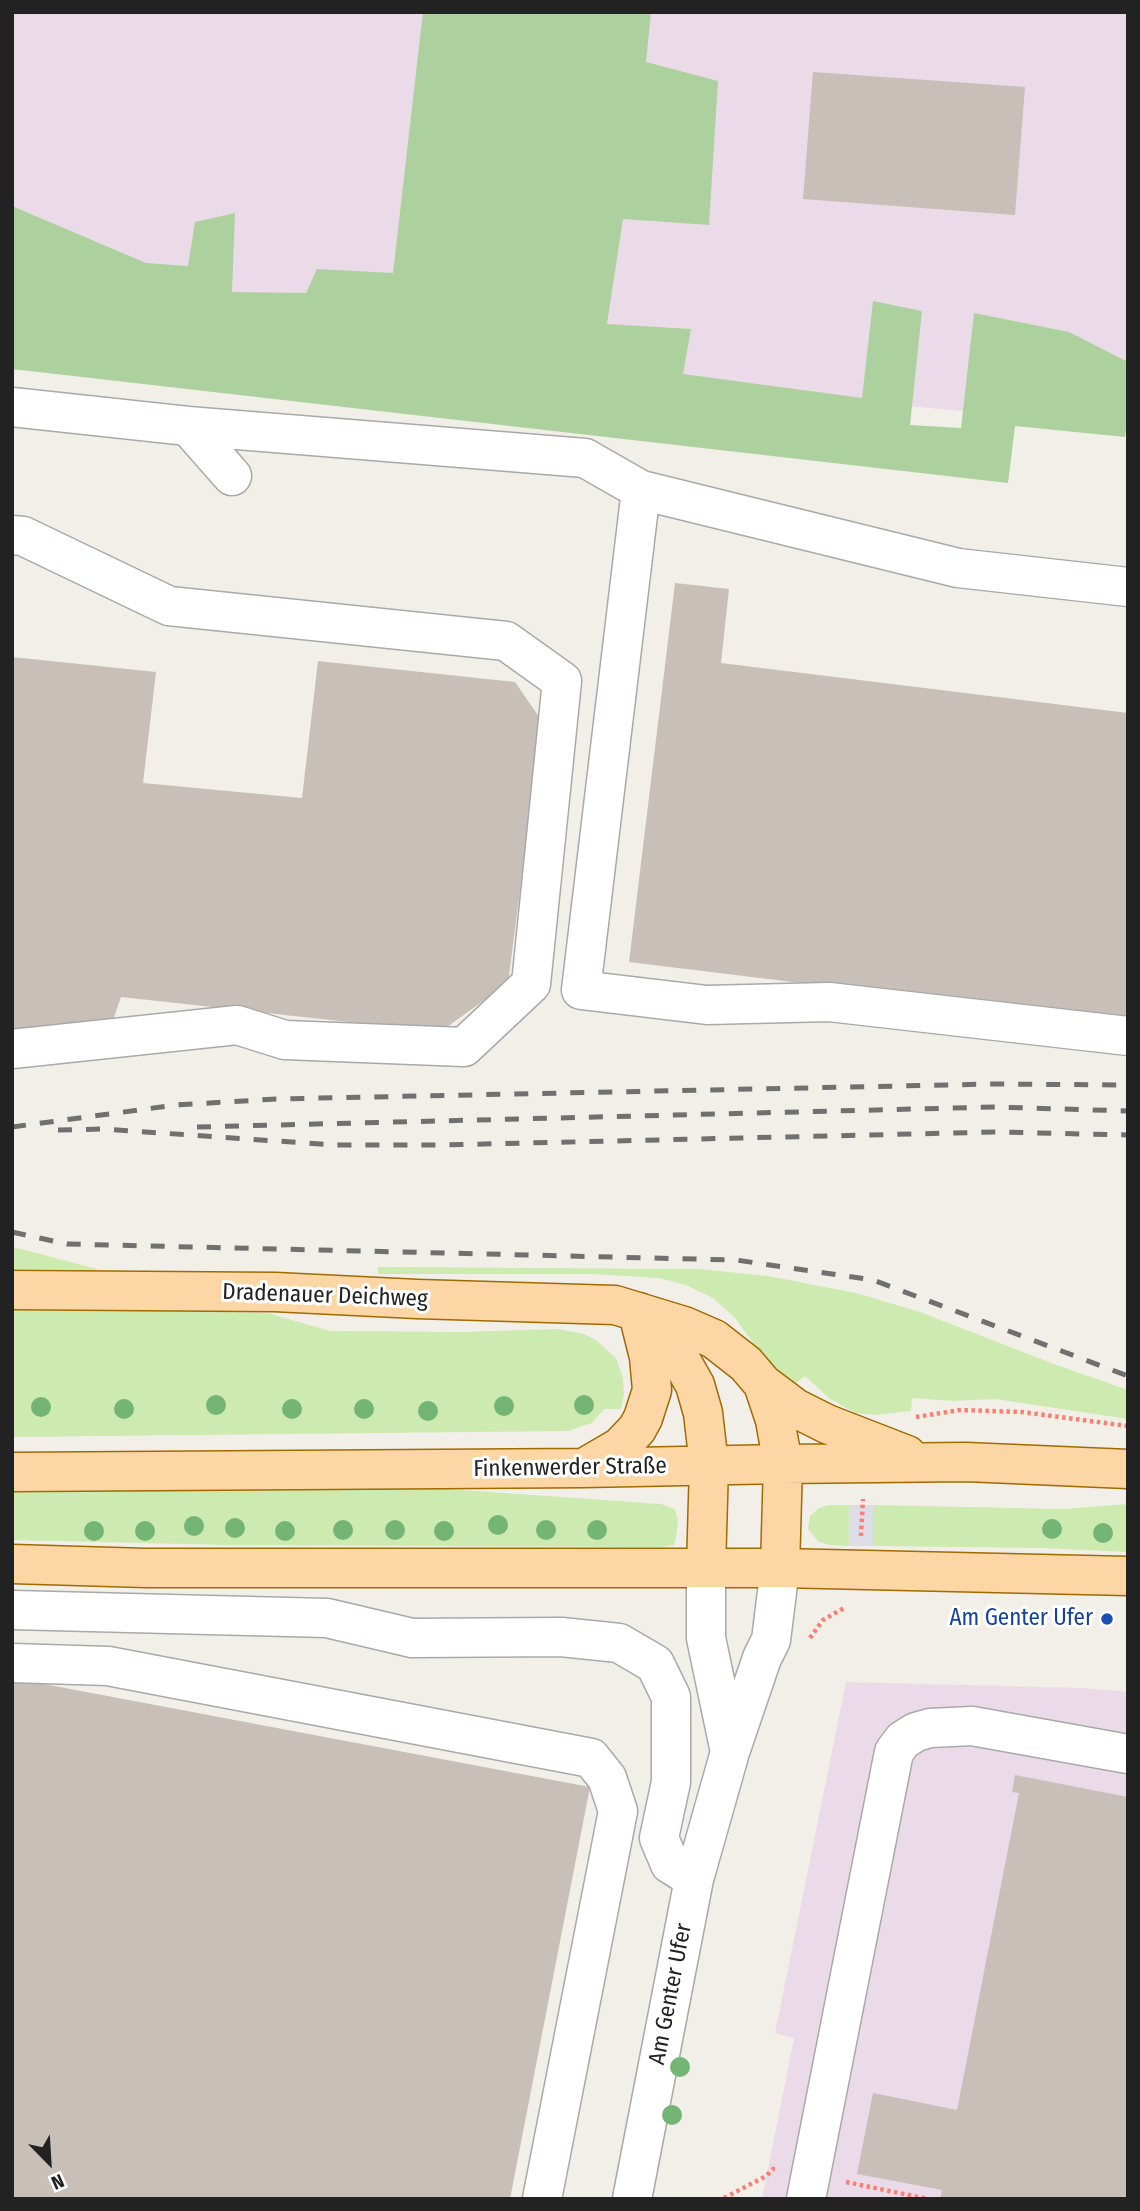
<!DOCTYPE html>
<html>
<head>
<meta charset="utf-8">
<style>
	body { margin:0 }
	#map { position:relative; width:1140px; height:2211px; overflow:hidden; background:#f2efe9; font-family:"Fira Sans Condensed",sans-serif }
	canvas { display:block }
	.frame { position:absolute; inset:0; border:14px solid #222; pointer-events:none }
	.north { position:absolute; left:14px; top:2127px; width:70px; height:70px; -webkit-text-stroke:5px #fff; paint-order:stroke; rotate:156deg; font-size:19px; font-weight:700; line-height:28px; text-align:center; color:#222 }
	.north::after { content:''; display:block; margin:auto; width:24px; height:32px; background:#222; clip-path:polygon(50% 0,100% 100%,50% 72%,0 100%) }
</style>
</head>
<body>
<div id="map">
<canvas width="1140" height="2211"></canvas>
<div class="frame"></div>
<div class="north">N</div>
</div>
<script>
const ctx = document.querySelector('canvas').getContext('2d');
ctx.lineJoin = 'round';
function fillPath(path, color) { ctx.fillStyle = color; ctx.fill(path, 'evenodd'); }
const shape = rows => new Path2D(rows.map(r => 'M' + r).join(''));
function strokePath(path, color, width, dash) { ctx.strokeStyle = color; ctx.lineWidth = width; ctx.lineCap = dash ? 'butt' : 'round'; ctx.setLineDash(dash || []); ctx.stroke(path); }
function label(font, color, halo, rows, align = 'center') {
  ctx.font = font + ' "Fira Sans Condensed",sans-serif'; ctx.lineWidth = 6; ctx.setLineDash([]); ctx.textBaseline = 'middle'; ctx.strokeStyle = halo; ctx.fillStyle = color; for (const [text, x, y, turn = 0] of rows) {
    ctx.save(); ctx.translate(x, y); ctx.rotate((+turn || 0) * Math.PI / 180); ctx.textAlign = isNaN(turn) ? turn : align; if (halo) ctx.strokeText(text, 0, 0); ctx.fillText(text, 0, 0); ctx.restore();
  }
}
fillPath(shape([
	[12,12,1128,12,1128,426,386,359,12,318],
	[846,1682,1084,1688,1128,1692,1128,2199,762,2199,794,2038,775,2033]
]), '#ebdbe8');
fillPath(shape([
	[12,1247,33,1252,100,1270,12,1269],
	[378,1267,699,1269,768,1276,856,1293,920,1312,1054,1364,1128,1390,1128,1419,995,1399,954,1401,912,1398,911,1411,875,1415,856,1413,830,1399,805,1376,792,1386,761,1354,735,1318,713,1298,686,1285,659,1278,592,1274,378,1274],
	[12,1307,268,1313,330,1331,461,1332,558,1329,584,1334,597,1341,616,1358,623,1378,624,1395,621,1409,604,1409,592,1423,568,1431,12,1437],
	[447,1489,661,1504,675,1509,678,1520,676,1537,674,1545,662,1547,226,1545,12,1540,12,1490],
	[1128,1504,1128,1552,1040,1548,873,1546,873,1505,1062,1509],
	[829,1505,849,1505,849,1546,830,1545,819,1542,808,1529,810,1516,819,1508]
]), '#cdebb0');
fillPath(shape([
	[423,12,651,12,646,62,718,81,709,225,623,219,607,324,691,329,683,374,862,398,873,301,922,311,910,425,961,428,974,313,1069,332,1128,362,1128,416,1125,437,1015,426,1008,483,12,369,12,206,146,263,188,266,195,222,235,213,232,292,306,293,317,269,393,273]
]), '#add19e');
fillPath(shape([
	[849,1505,873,1505,873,1546,849,1546]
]), '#dddde8');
fillPath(shape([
	[813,72,1025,87,1015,215,803,199],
	[675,583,729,589,721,663,1128,713,1128,1023,629,962],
	[12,657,156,672,143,783,302,798,318,661,515,682,542,721,508,983,440,1032,121,997,108,1034,12,1046],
	[12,1678,590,1787,510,2199,12,2199],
	[1015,1775,1128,1797,1128,2199,940,2199,942,2190,857,2174,873,2093,957,2110,1019,1793,1012,1792]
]), '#c7bfb8');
const minor = shape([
	[12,407,188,426,232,476],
	[188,426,585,458,641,490,958,568,1128,587],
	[641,490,581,990,707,1005,829,1002,1128,1036],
	[12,535,23,536,169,606,506,641,562,681,531,984,464,1047,285,1040,237,1025,12,1049],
	[706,1568,706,1638,730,1752],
	[12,1610,327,1618,412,1638,561,1637,619,1643,655,1664,671,1697,671,1782,659,1838,670,1864,694,1879],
	[12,1663,108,1666,591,1758,607,1778,618,1811,542,2199],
	[632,2199,694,1879,730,1752,762,1658,771,1640,780,1568],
	[806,2199,894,1752,903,1740,916,1732,930,1728,972,1726,1128,1754]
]);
const major = shape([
	[12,1290,275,1292,417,1299,615,1305,684,1326,714,1339,746,1364,763,1384,795,1408,827,1424,907,1455],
	[639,1312,682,1362,695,1385,703,1413,709,1465,706,1568],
	[763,1384,775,1420,783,1464,780,1568],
	[584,1468,620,1447,637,1429,643,1418,652,1390,649,1357,638,1313],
	[12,1472,584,1468,783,1464,966,1462,1128,1469],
	[12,1564,146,1568,780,1568,1128,1576]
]);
strokePath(minor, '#a9a9a9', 41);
strokePath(major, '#a06b00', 41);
strokePath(shape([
	[916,1417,960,1410,1022,1412,1128,1426],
	[861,1536,863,1499],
	[810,1638,823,1620,844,1608],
	[846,2182,928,2199],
	[724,2198,766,2176,773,2169,775,2169]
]), '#fa8072', 4.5, [3.5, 3.5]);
strokePath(minor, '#fff', 38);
strokePath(major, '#fcd6a4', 38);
strokePath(shape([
	[12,1127,176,1105,276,1099,994,1084,1128,1085],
	[197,1127,995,1107,1128,1111],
	[58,1130,103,1129,334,1145,442,1145,997,1132,1128,1135],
	[12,1232,67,1244,736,1260,873,1280,1128,1376]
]), '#707070', 5, [14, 14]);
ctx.fillStyle = '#74b475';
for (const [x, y] of [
	[216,1405],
	[584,1405],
	[504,1406],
	[41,1407],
	[124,1409],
	[292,1409],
	[364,1409],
	[428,1411],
	[498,1525],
	[194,1526],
	[235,1528],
	[1052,1529],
	[343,1530],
	[395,1530],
	[546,1530],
	[597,1530],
	[94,1531],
	[145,1531],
	[285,1531],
	[444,1531],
	[1103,1533],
	[680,2067],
	[672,2115]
]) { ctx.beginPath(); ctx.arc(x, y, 10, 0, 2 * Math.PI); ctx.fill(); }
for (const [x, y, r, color] of [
	[1107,1619,7,"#1a4fb4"]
]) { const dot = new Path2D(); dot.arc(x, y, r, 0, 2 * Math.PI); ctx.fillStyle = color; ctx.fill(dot); strokePath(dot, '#fff', 2.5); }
label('23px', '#222', '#fff', [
	["Dradenauer Deichweg",325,1296,2],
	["Finkenwerder Straße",570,1468,-1],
	["Am Genter Ufer",671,1994,-79]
]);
label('23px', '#164399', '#fff', [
	["Am Genter Ufer",1093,1619]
], 'right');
</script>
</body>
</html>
